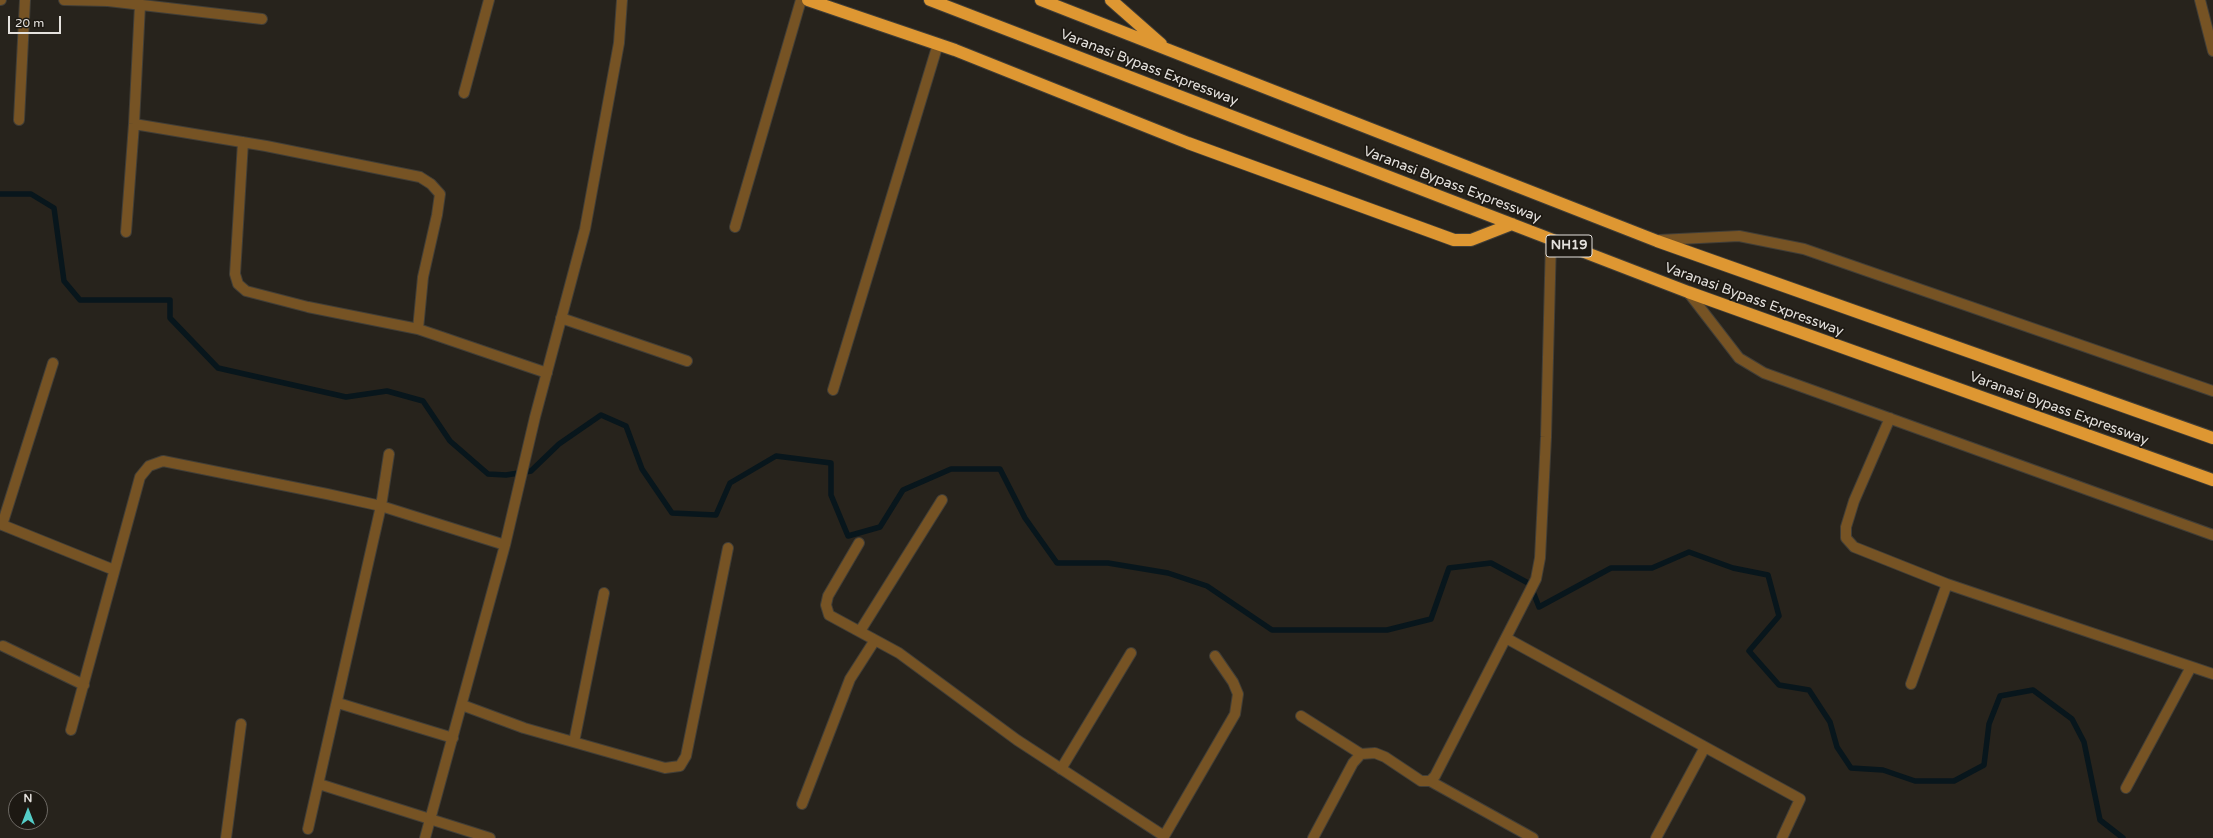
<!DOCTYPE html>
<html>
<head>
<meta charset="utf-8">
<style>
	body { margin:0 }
	#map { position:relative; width:2213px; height:838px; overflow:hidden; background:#27231c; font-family:"Varela Round",sans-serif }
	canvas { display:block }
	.north { position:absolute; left:8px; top:790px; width:40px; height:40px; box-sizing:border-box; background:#1d1913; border:1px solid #6d6964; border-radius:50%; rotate:0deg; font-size:11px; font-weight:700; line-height:16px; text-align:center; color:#e4e1dd }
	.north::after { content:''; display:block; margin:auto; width:14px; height:18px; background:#54cdc7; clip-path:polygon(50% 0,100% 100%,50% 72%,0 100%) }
	.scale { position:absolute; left:8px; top:16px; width:53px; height:18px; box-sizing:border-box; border:2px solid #e4e1dd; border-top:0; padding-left:5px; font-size:12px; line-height:14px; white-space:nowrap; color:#e4e1dd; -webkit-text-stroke:3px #1d1913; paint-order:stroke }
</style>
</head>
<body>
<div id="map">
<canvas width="2213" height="838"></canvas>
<div class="north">N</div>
<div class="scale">20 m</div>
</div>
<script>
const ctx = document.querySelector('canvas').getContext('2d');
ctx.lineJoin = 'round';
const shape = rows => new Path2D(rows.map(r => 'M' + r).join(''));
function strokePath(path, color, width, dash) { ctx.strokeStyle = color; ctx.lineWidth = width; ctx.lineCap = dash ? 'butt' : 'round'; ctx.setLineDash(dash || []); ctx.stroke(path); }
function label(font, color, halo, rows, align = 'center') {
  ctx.font = font + ' "Varela Round",sans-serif'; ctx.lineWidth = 3.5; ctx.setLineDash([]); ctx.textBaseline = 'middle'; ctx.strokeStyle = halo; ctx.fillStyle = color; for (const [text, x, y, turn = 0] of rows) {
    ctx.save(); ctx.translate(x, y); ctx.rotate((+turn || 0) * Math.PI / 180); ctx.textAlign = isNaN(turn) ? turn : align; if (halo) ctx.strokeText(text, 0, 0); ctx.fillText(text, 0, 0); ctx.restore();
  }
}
strokePath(shape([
	[0,194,31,194,54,208,64,281,80,300,170,300,170,318,218,368,346,397,387,391,423,401,450,441,488,474,506,475,531,471,559,444,601,415,626,426,642,469,672,513,716,515,730,483,776,456,831,463,831,495,848,536,880,527,903,490,951,469,1000,469,1025,518,1057,563,1108,563,1168,573,1207,586,1272,630,1387,630,1431,619,1449,568,1491,563,1530,584,1539,607,1611,568,1652,568,1689,552,1733,568,1768,575,1779,616,1749,651,1779,685,1809,690,1830,722,1837,747,1851,768,1883,770,1915,781,1954,781,1984,765,1989,724,2000,696,2033,690,2072,719,2084,742,2100,820,2123,838]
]), '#08161c', 5.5);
const minor = shape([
	[0,0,1,0],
	[64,0,108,1,262,19],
	[2200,0,2213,51],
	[464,93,489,0],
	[19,120,25,0],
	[134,124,266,146,420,177,431,184,440,194,437,215,423,277,418,329],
	[243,142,235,274,238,284,246,291,308,307,418,329,547,373],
	[735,227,801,0],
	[126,232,134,124,140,5],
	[1659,240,1739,236,1804,249,2213,391],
	[1688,292,1739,358,1764,373,2213,535],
	[561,318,687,361],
	[833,390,938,44],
	[1890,418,1854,501,1846,527,1846,538,1854,547,1947,584],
	[0,524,114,570],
	[2,525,53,363],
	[859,543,828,596,826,605,829,615,899,653,1017,740,1164,836],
	[860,631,942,500],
	[1506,638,1800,799,1782,838],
	[3,646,84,685],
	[1911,684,1947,584,2213,674],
	[338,703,453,738],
	[462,705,524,728,665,768,680,766,686,756,728,548],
	[1301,716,1361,754],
	[71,730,140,477,149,466,163,461,327,494,381,506,505,545],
	[574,742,604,593],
	[1061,769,1131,653],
	[1430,781,1533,838],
	[319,784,490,838],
	[2126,788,2191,667],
	[802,804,850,679,875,640],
	[308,829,381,506,389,454],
	[226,838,241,724],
	[425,838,505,545,535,417,585,229,619,43,622,0],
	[1163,838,1235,714,1238,694,1233,682,1215,656],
	[1313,838,1353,763,1361,754,1375,753,1385,757,1421,781,1430,781,1435,776,1536,579,1540,558,1546,437,1551,239],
	[1656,838,1705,747]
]);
const highway = shape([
	[808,0,955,50,1188,143,1454,240,1471,240,1512,224],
	[930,0,1688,292,2213,480],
	[1041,0,1657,241,2213,438],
	[1111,0,1161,44]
]);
strokePath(minor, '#413e37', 12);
strokePath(highway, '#413e37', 14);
strokePath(minor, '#765324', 10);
strokePath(highway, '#de9732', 12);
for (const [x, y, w] of [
	[1569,246,46]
]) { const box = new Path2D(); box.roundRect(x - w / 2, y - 11, w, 22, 3); ctx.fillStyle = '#1d1913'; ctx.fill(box); strokePath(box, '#e4e1dd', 1); }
label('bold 13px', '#e4e1dd', null, [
	["NH19",1569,246]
]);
label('14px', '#e4e1dd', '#1d1913', [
	["Varanasi Bypass Expressway",1149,68,21],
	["Varanasi Bypass Expressway",1452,185,21],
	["Varanasi Bypass Expressway",1754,300,20],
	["Varanasi Bypass Expressway",2059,409,20]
]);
</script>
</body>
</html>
